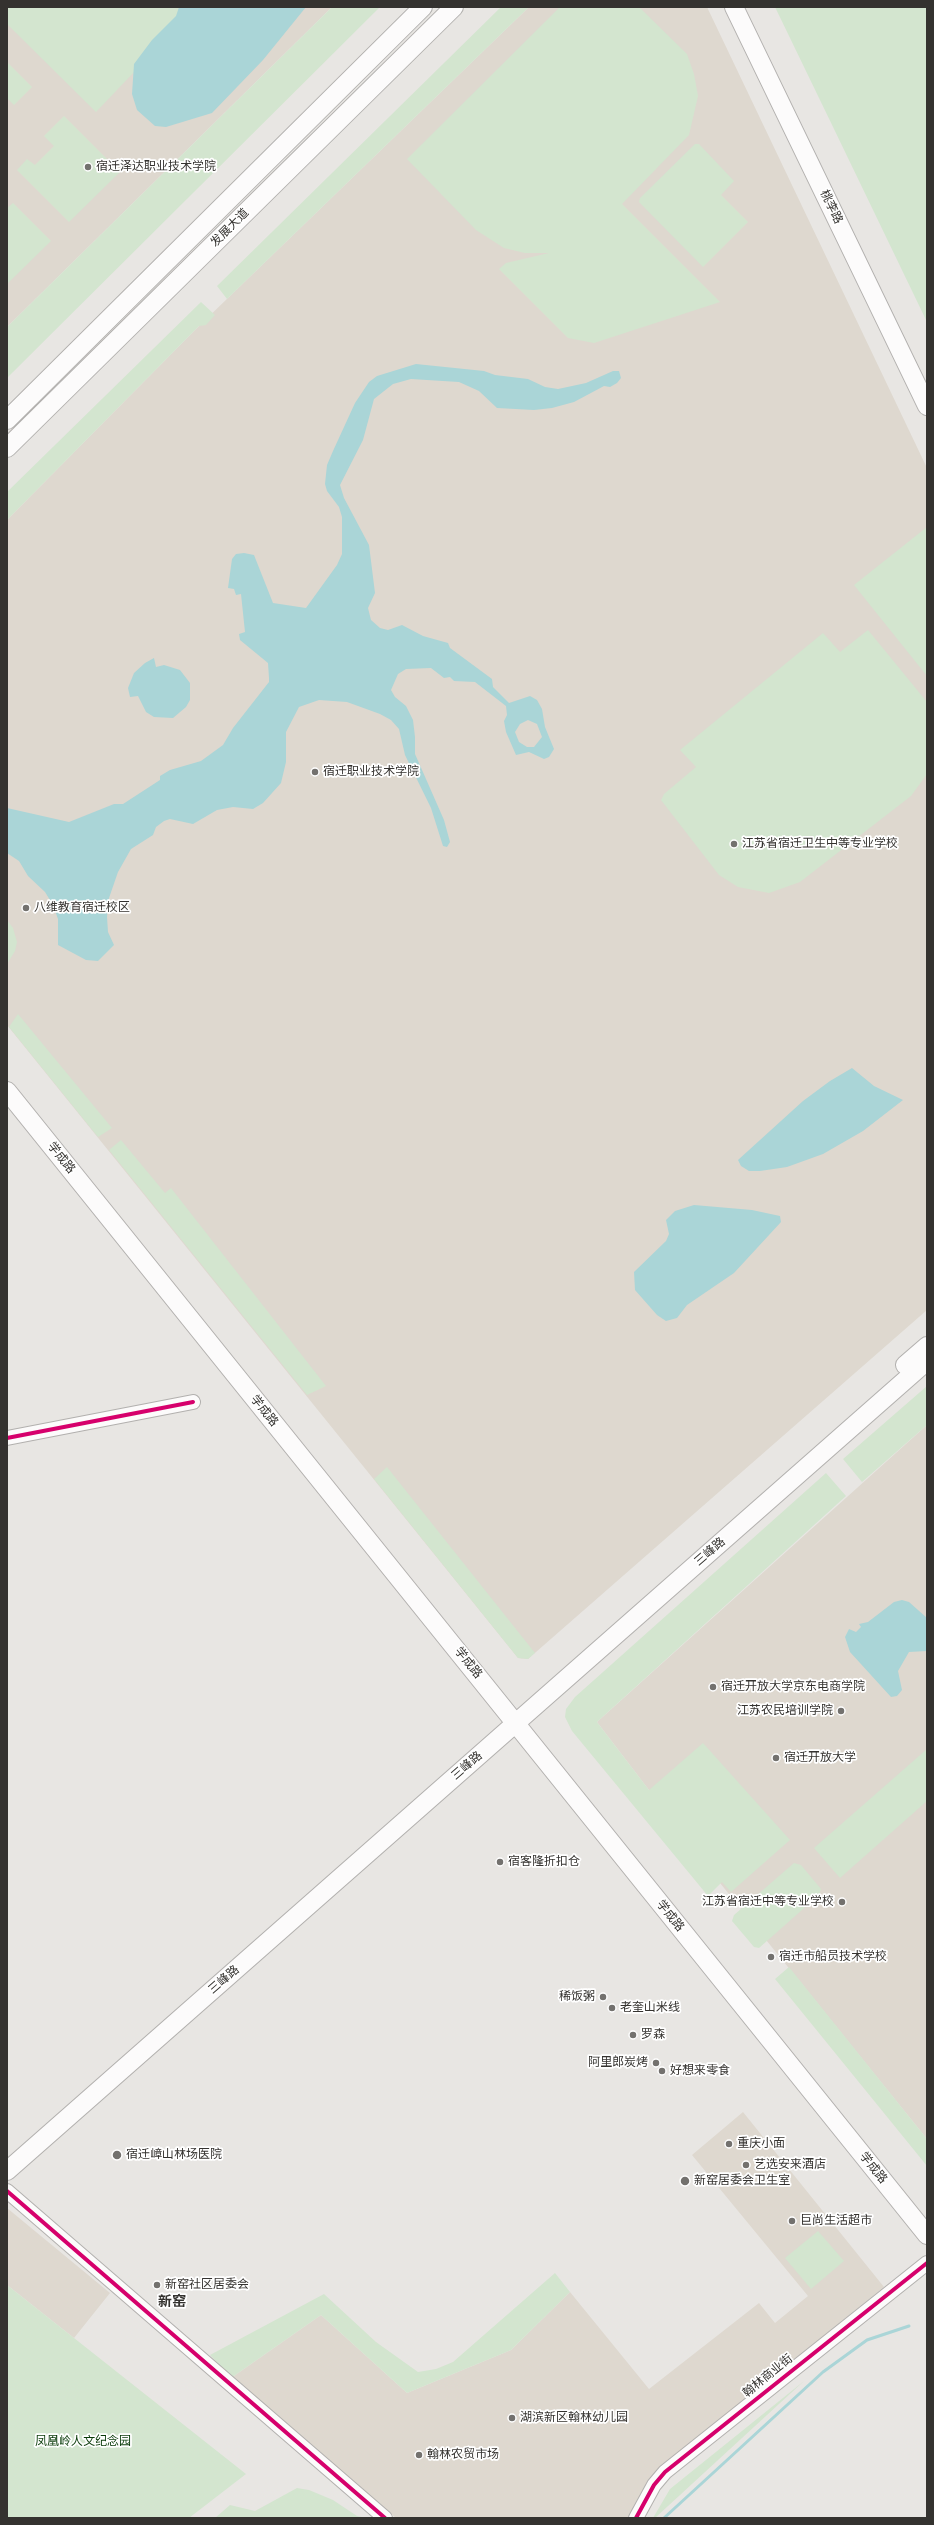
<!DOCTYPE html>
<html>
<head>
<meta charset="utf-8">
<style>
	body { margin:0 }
	#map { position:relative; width:934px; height:2525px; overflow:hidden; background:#e8e6e3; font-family:"Space Grotesk",sans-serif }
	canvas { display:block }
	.frame { position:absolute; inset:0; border:8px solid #34322f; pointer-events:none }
</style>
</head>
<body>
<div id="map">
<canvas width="934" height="2525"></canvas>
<div class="frame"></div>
</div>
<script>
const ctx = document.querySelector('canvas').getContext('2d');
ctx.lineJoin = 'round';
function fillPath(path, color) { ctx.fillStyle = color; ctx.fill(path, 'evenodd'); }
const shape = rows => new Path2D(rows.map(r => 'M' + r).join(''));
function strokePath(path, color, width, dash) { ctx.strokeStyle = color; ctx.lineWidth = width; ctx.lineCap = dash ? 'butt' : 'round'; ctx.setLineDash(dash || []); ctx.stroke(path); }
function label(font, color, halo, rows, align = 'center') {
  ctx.font = font + ' "Space Grotesk","Noto Sans SC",sans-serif'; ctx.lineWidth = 3.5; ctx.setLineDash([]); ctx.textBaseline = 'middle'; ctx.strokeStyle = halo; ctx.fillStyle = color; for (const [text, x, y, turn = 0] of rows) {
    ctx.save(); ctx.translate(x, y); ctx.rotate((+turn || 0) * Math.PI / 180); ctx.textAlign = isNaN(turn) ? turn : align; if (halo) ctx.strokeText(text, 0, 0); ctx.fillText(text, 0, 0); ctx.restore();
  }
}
fillPath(shape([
	[7,7,332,7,7,327],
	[529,7,707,7,927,468,927,1310,528,1659,518,1658,7,1025,7,520,199,326],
	[927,1425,927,2139,720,1883,597,1722],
	[743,2112,884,2287,659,2469,632,2518,396,2518,231,2378,321,2315,407,2393,511,2350,570,2292,649,2389,759,2303,775,2323,808,2296,692,2155],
	[7,2208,110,2293,74,2338,7,2285]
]), '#ded8cf');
fillPath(shape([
	[7,7,196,7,96,112,7,24],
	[332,7,380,7,7,378,7,327],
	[501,7,529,7,227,299,217,286],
	[560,7,639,7,687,54,694,74,698,96,689,135,622,204,720,302,594,343,568,338,499,269,506,263,549,253,525,253,504,248,476,230,407,159],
	[775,7,927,7,927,322,834,129],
	[7,62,32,87,14,105,7,98],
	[64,116,120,172,69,222,17,170,27,159,35,165,54,146,44,136],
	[695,144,699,144,734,181,721,195,748,222,703,267,639,202,640,198],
	[13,203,51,241,7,284,7,208],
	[201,302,215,315,206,325,199,326,7,520,7,492],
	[927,527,927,676,854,585],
	[868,630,927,702,927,774,911,796,800,882,769,893,738,887,719,875,661,800,664,794,696,767,680,750,823,633,840,652],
	[7,920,13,928,17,942,15,951,7,964],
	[18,1014,112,1128,98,1137,9,1027],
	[121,1140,165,1193,171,1188,326,1386,307,1395,109,1150],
	[927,1386,927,1425,862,1482,843,1459],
	[387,1467,535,1653,528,1659,518,1658,374,1479],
	[826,1473,846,1496,597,1722,649,1790,703,1743,790,1840,731,1892,722,1882,708,1896,572,1731,565,1717,566,1709,575,1697],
	[927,1749,927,1801,840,1878,814,1848],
	[794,1863,801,1865,821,1889,819,1895,759,1948,754,1947,732,1921,734,1915],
	[789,1967,927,2139,927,2166,775,1979],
	[818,2231,844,2261,811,2289,785,2258],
	[555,2273,570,2292,511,2350,407,2393,321,2315,231,2378,210,2355,324,2294,376,2342,418,2372,436,2369,453,2362],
	[7,2285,74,2338,246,2474,189,2518,7,2518],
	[804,2381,655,2518,653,2518,670,2489],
	[297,2488,309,2490,333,2500,357,2516,367,2518,215,2518,230,2505,255,2511]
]), '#d3e5cf');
fillPath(shape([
	[179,7,306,7,263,60,212,113,166,127,155,126,137,110,132,94,134,64,152,40,176,16],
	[416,364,484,371,495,375,528,379,545,387,558,389,586,383,613,371,619,371,621,378,617,383,610,387,604,386,574,402,552,408,534,410,497,408,479,391,459,382,411,379,393,384,374,399,363,440,340,485,344,498,369,545,375,593,368,608,371,620,380,628,388,630,402,625,423,636,448,643,450,648,492,679,493,687,509,703,530,696,537,700,542,709,545,727,554,749,549,757,544,759,529,752,516,755,506,732,504,721,507,715,506,706,475,682,454,681,450,677,444,678,431,668,406,669,398,674,391,690,395,697,406,706,413,720,415,737,415,754,444,820,450,842,447,847,443,846,431,808,405,755,399,729,391,720,380,714,347,702,319,700,299,707,286,732,286,762,281,783,263,803,253,809,233,807,217,810,193,824,170,819,164,821,156,827,153,835,131,849,118,872,109,898,107,917,108,932,114,945,98,961,86,960,58,945,58,919,53,905,45,892,28,876,19,861,7,853,7,808,69,822,114,804,123,804,160,780,160,776,170,770,201,761,223,745,233,728,269,682,269,678,268,663,240,640,239,634,245,632,241,594,236,595,234,589,228,588,232,559,236,554,244,553,254,555,273,603,306,608,337,565,342,554,342,517,339,507,327,491,325,484,327,465,333,451,355,403,369,382,377,376],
	[528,720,537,724,542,737,534,747,527,747,519,742,515,732,520,724],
	[154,658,156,667,164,665,180,670,190,683,190,700,186,707,173,718,154,717,146,712,138,696,130,697,128,688,134,673,145,663],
	[852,1068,874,1086,903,1100,863,1131,823,1154,787,1167,760,1171,749,1171,741,1166,738,1160,803,1101,830,1081],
	[694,1205,752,1210,780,1216,781,1222,734,1273,687,1305,677,1318,666,1321,657,1315,635,1290,634,1272,666,1241,669,1234,666,1220,675,1211],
	[902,1600,909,1602,927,1618,927,1651,909,1652,898,1671,902,1690,897,1696,891,1697,850,1652,845,1637,849,1629,856,1632,861,1627,859,1624,868,1622,894,1602]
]), '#aad5d7');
strokePath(shape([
	[664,2518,823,2372,867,2340,909,2326]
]), '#aad5d7', 3);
const minor = shape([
	[7,1438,193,1402],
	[7,2191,385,2518],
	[636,2518,654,2485,665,2472,927,2263]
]);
const major = shape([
	[734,7,927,406],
	[7,420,423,7],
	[7,448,454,7],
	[7,1091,927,2235],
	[905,1365,927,1346],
	[7,2171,927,1361]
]);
strokePath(minor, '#b2b0ae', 16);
strokePath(major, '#b2b0ae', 20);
strokePath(minor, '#fcfbfb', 14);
strokePath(major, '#fcfbfb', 18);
strokePath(shape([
	[7,1438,193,1402],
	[7,2191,385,2518],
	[636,2518,654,2485,665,2472,927,2263]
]), '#d6006c', 4);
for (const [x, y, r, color] of [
	[88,167,4,"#73716e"],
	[315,772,4,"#73716e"],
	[734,844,4,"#73716e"],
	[26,908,4,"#73716e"],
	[713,1687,4,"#73716e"],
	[841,1711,4,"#73716e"],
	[776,1758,4,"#73716e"],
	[500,1862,4,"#73716e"],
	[842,1902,4,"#73716e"],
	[771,1957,4,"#73716e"],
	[603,1997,4,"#73716e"],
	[612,2008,4,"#73716e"],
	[633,2035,4,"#73716e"],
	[656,2063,4,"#73716e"],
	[662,2071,4,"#73716e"],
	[729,2144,4,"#73716e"],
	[117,2155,5,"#73716e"],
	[746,2165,4,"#73716e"],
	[685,2181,5,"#73716e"],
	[792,2221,4,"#73716e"],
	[157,2285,4,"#73716e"],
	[512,2418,4,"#73716e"],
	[419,2455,4,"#73716e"]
]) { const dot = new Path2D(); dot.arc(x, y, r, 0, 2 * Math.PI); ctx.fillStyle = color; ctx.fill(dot); strokePath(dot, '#fff', 1.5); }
label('12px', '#34322f', '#fff', [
	["宿迁泽达职业技术学院",96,167],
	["宿迁职业技术学院",323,772],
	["江苏省宿迁卫生中等专业学校",742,844],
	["八维教育宿迁校区",34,908],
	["宿迁开放大学京东电商学院",721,1687],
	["江苏农民培训学院",833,1711,"right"],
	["宿迁开放大学",784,1758],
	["宿客隆折扣仓",508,1862],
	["江苏省宿迁中等专业学校",834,1902,"right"],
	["宿迁市船员技术学校",779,1957],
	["稀饭粥",595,1997,"right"],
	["老奎山米线",620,2008],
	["罗森",641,2035],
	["阿里郎炭烤",648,2063,"right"],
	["好想来零食",670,2071],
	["重庆小面",737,2144],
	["宿迁嶂山林场医院",126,2155],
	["艺选安来酒店",754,2165],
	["新窑居委会卫生室",694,2181],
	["巨尚生活超市",800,2221],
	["新窑社区居委会",165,2285],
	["湖滨新区翰林幼儿园",520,2418],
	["翰林农贸市场",427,2455]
], 'left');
label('12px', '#34322f', '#fff', [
	["桃李路",831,207,64],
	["发展大道",230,228,-45],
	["学成路",61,1158,51],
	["学成路",264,1411,51],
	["三峰路",710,1552,-41],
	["学成路",468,1663,51],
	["三峰路",467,1766,-41],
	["学成路",670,1916,51],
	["三峰路",224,1980,-41],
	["学成路",873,2168,51],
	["翰林商业街",768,2376,-39]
]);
label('12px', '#073907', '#fff', [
	["凤凰岭人文纪念园",83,2442]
]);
label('bold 14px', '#34322f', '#fff', [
	["新窑",172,2302]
]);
</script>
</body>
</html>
